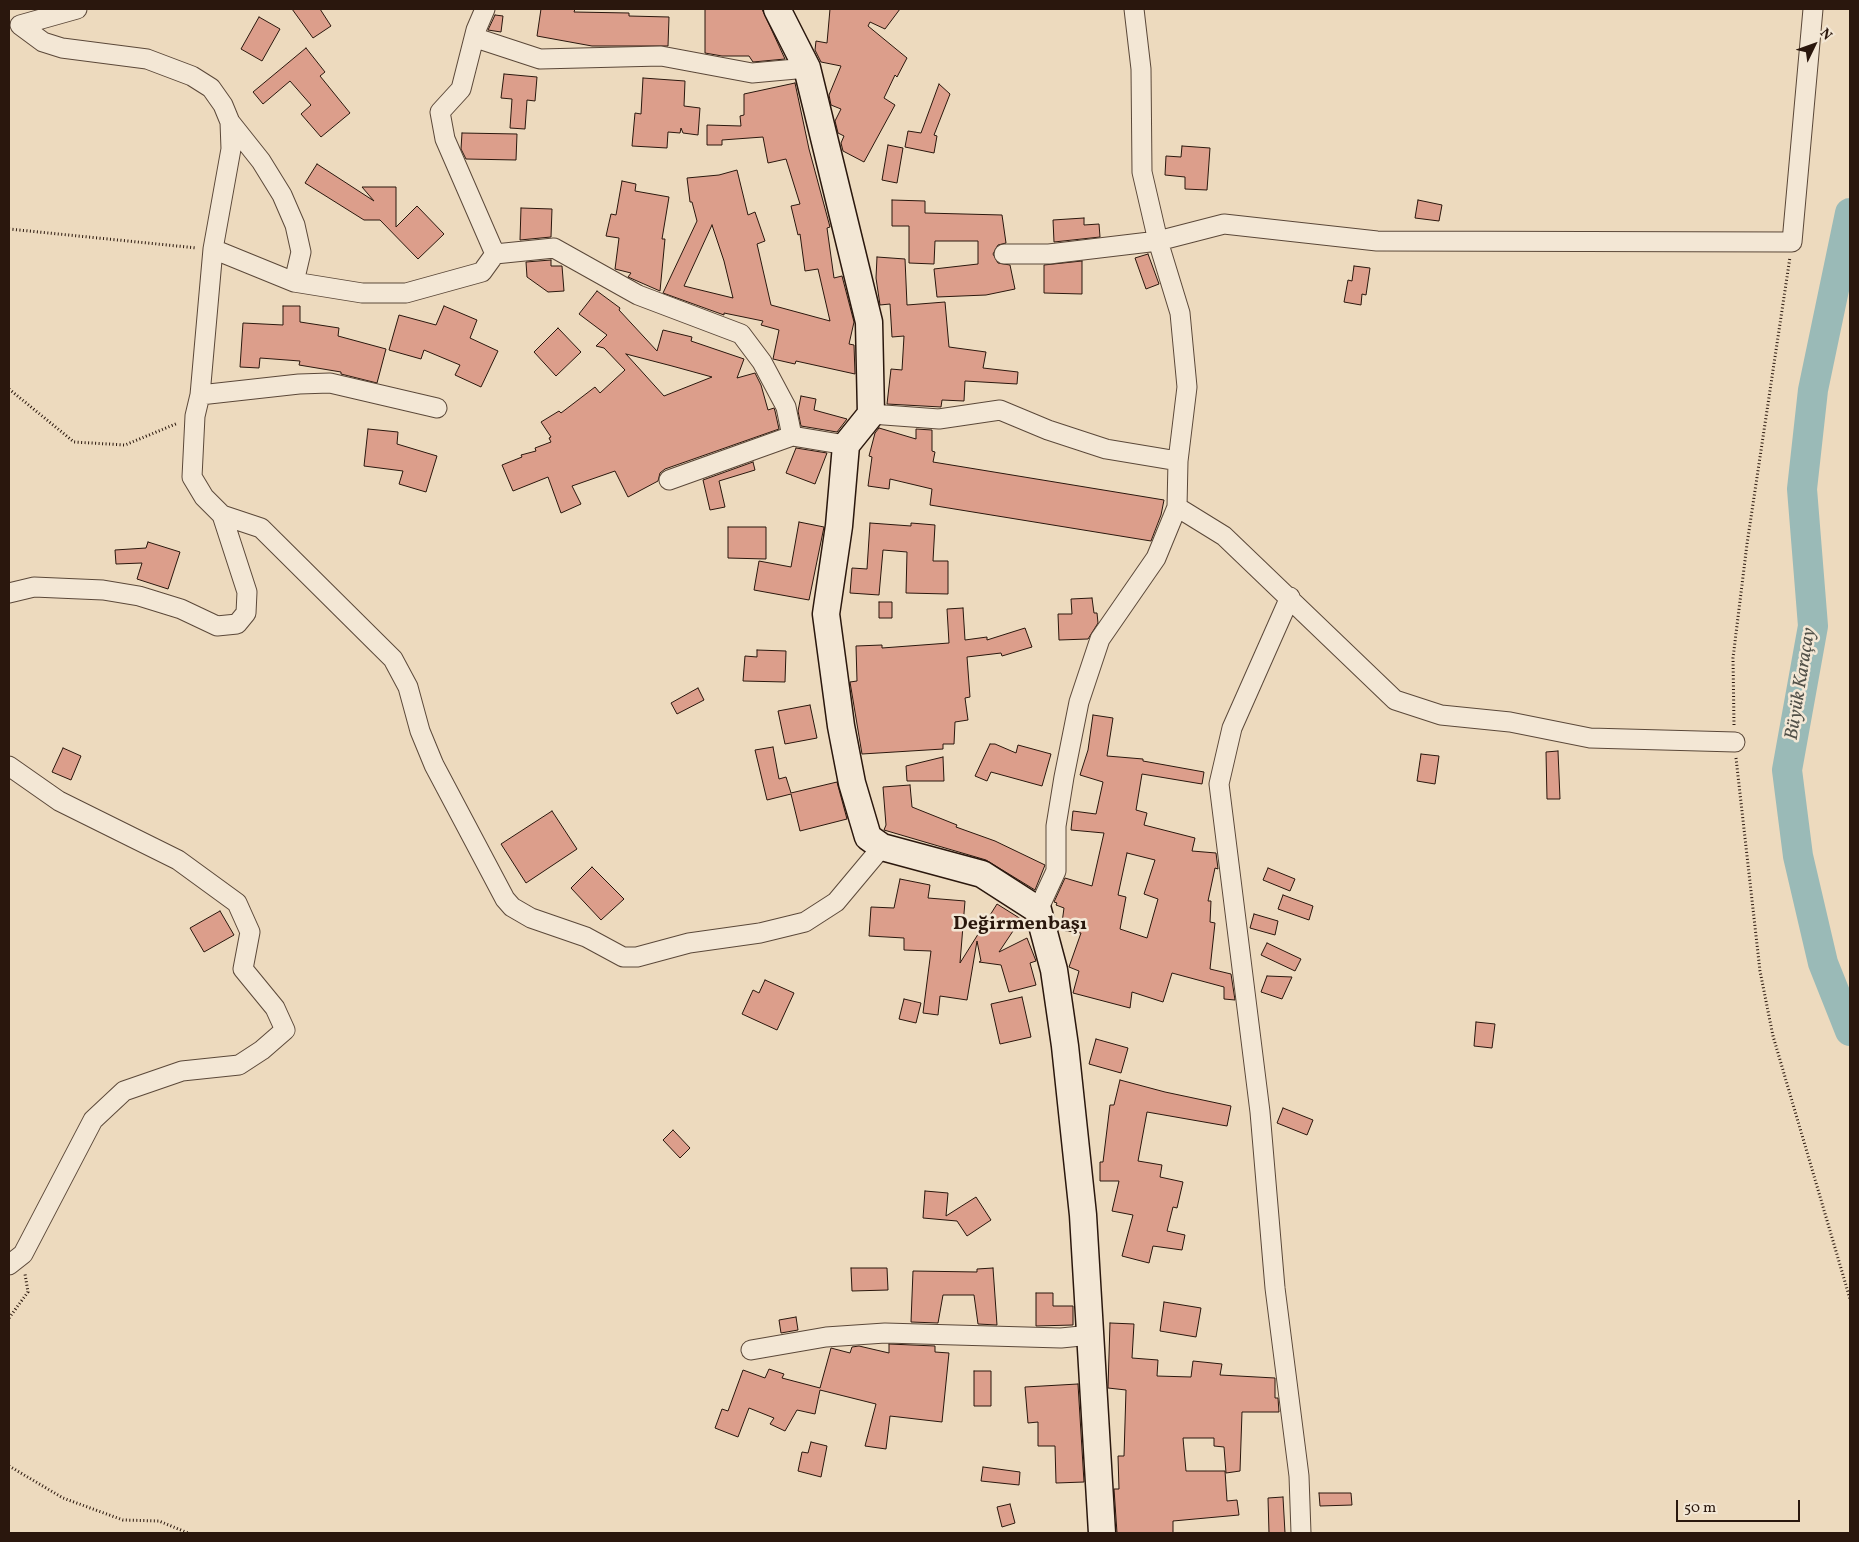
<!DOCTYPE html>
<html>
<head>
<meta charset="utf-8">
<style>
	body { margin:0 }
	#map { position:relative; width:1859px; height:1542px; overflow:hidden; background:#eddabe; font-family:Vollkorn,serif }
	canvas { display:block }
	.frame { position:absolute; inset:0; border:10px solid #2a170d; pointer-events:none }
	.north { position:absolute; left:1789px; top:20px; width:50px; height:50px; -webkit-text-stroke:4px #f3e7d5; paint-order:stroke; rotate:48deg; font-size:14px; font-weight:700; line-height:20px; text-align:center; color:#2a170d }
	.north::after { content:''; display:block; margin:auto; width:18px; height:22px; background:#2a170d; clip-path:polygon(50% 0,100% 100%,50% 72%,0 100%) }
	.scale { position:absolute; left:1676px; top:1500px; width:124px; height:22px; box-sizing:border-box; border:2px solid #2a170d; border-top:0; padding-left:6px; font-size:15px; line-height:18px; white-space:nowrap; color:#2a170d; -webkit-text-stroke:4px #f3e7d5; paint-order:stroke }
</style>
</head>
<body>
<div id="map">
<canvas width="1859" height="1542"></canvas>
<div class="frame"></div>
<div class="north">N</div>
<div class="scale">50 m</div>
</div>
<script>
const ctx = document.querySelector('canvas').getContext('2d');
ctx.lineJoin = 'round';
const shape = rows => new Path2D(rows.map(r => 'M' + r).join(''));
function strokePath(path, color, width, dash) { ctx.strokeStyle = color; ctx.lineWidth = width; ctx.lineCap = dash ? 'butt' : 'round'; ctx.setLineDash(dash || []); ctx.stroke(path); }
function fillPath(path, color) { ctx.fillStyle = color; ctx.fill(path, 'evenodd'); }
function label(font, color, halo, rows, align = 'center') {
  ctx.font = font + ' Vollkorn,serif'; ctx.lineWidth = 5; ctx.setLineDash([]); ctx.textBaseline = 'middle'; ctx.strokeStyle = halo; ctx.fillStyle = color; for (const [text, x, y, turn = 0] of rows) {
    ctx.save(); ctx.translate(x, y); ctx.rotate((+turn || 0) * Math.PI / 180); ctx.textAlign = isNaN(turn) ? turn : align; if (halo) ctx.strokeText(text, 0, 0); ctx.fillText(text, 0, 0); ctx.restore();
  }
}
strokePath(shape([
	[1850,213,1813,390,1802,489,1813,626,1787,770,1798,856,1823,963,1850,1031]
]), '#9abab7', 30);
const building = shape([
	[292,9,320,9,331,26,313,38,292,9],
	[541,9,575,9,574,12,629,13,629,16,669,17,668,46,592,46,537,36,541,9],
	[705,9,762,9,785,59,753,62,749,56,722,56,705,53,705,9],
	[830,9,900,9,885,29,870,22,868,26,907,58,897,77,895,75,884,98,895,105,864,162,843,151,841,143,844,136,838,133,835,121,841,109,831,105,829,95,841,66,821,62,815,50,816,41,827,43,830,9],
	[495,15,503,16,501,32,488,30,495,15],
	[259,17,280,29,262,61,241,49,259,17],
	[306,48,325,72,320,76,350,113,321,137,301,114,311,105,290,81,263,104,253,92,306,48],
	[504,74,537,77,535,101,527,100,525,129,510,128,512,99,501,98,504,74],
	[643,78,685,81,684,106,700,108,698,135,683,133,681,128,680,133,668,132,667,148,632,146,635,113,641,114,643,78],
	[795,83,809,149,830,227,827,228,834,278,842,276,854,322,849,344,854,345,855,374,796,361,795,364,773,359,779,330,761,325,763,321,724,313,724,315,663,293,697,221,692,202,690,202,687,178,719,175,737,170,748,215,755,212,765,241,757,244,771,305,830,321,818,269,805,271,800,234,798,235,791,206,800,204,786,159,768,163,763,137,722,140,722,145,707,145,707,125,741,126,740,116,744,115,744,94,795,83],
	[712,225,724,261,733,298,684,286,712,225],
	[939,84,950,94,934,135,937,136,934,153,905,147,908,131,921,133,939,84],
	[462,133,517,134,516,160,466,159,461,149,462,133],
	[888,145,903,148,897,183,882,180,888,145],
	[1182,146,1210,148,1207,190,1185,189,1185,177,1165,175,1166,156,1181,157,1182,146],
	[317,164,374,201,362,187,396,187,396,227,417,206,444,234,418,259,380,220,364,220,305,183,317,164],
	[622,181,636,184,635,191,669,197,662,239,665,239,660,291,628,277,631,273,615,269,619,238,606,236,611,214,616,215,622,181],
	[892,200,925,201,925,213,1002,215,1006,243,998,245,993,254,998,263,1010,265,1015,289,986,295,937,297,934,269,978,264,978,241,935,241,934,264,909,263,909,226,892,226,892,200],
	[1418,200,1442,205,1439,221,1415,218,1418,200],
	[521,208,552,209,551,237,520,240,521,208],
	[1084,218,1084,225,1099,224,1100,237,1054,242,1053,220,1084,218],
	[1148,254,1159,284,1146,289,1135,258,1148,254],
	[877,257,905,259,907,305,945,302,949,347,986,352,983,368,1018,372,1017,384,965,381,964,401,942,400,941,407,887,404,891,369,902,370,904,336,892,337,890,304,880,305,876,278,877,257],
	[551,260,551,266,562,266,564,291,548,292,527,277,526,262,551,260],
	[1082,261,1082,294,1044,293,1044,265,1082,261],
	[1354,266,1370,268,1366,295,1362,294,1361,305,1344,302,1348,280,1352,281,1354,266],
	[597,291,620,308,619,310,657,351,663,330,692,337,691,341,744,359,737,378,755,373,761,385,768,410,774,408,775,411,779,429,665,469,660,473,658,481,628,497,615,471,572,486,581,504,561,513,548,477,513,491,502,465,522,457,521,455,536,451,535,448,551,442,549,438,551,437,541,422,559,411,561,413,595,387,600,393,625,370,604,348,596,346,607,335,579,314,597,291],
	[626,354,672,366,712,377,664,396,626,354],
	[283,306,300,306,300,322,339,328,338,336,386,349,377,383,341,374,341,372,299,365,300,361,260,358,259,368,240,367,243,323,283,325,283,306],
	[444,306,477,320,470,338,498,351,481,387,455,375,460,365,424,350,421,359,389,350,399,315,436,325,444,306],
	[558,328,581,352,556,376,534,352,558,328],
	[801,396,816,399,814,410,847,419,837,432,801,426,798,411,801,396],
	[879,428,916,439,916,429,932,430,932,451,935,452,933,462,1164,500,1161,515,1151,541,930,505,932,489,890,479,889,489,868,486,872,457,869,456,875,433,879,428],
	[368,429,398,432,397,444,437,456,426,492,399,484,403,471,364,466,368,429],
	[796,448,827,453,815,484,786,473,796,448],
	[753,462,755,470,719,481,725,507,710,510,703,480,753,462],
	[799,522,824,527,809,600,754,590,759,561,791,567,799,522],
	[870,523,911,526,911,523,935,525,933,561,948,561,948,594,906,593,907,552,883,550,879,595,850,593,852,568,867,569,870,523],
	[728,527,766,527,766,559,728,558,728,527],
	[148,542,180,552,168,589,137,579,142,563,116,564,115,550,146,548,148,542],
	[1092,598,1094,613,1097,613,1098,623,1088,639,1059,640,1058,614,1072,614,1071,599,1092,598],
	[879,602,892,602,892,618,879,618,879,602],
	[963,608,965,640,987,637,987,640,1025,628,1032,647,1002,656,1001,653,967,657,970,697,965,698,968,720,955,722,954,744,943,744,943,749,862,754,850,682,857,681,856,646,882,645,882,648,949,643,947,609,963,608],
	[757,650,786,651,785,682,743,681,745,656,757,657,757,650],
	[698,688,704,700,677,714,671,703,698,688],
	[810,705,817,738,785,744,778,711,810,705],
	[1093,715,1113,718,1107,756,1143,759,1143,761,1204,772,1202,784,1142,774,1136,810,1147,813,1144,825,1195,838,1192,851,1216,853,1218,869,1215,868,1208,901,1211,901,1210,922,1215,923,1210,969,1231,974,1235,1000,1224,999,1224,987,1172,973,1163,1002,1132,992,1130,1008,1073,993,1079,971,1069,967,1081,933,1061,930,1064,908,1056,905,1057,903,1054,902,1065,878,1092,886,1104,833,1071,830,1073,811,1096,814,1103,782,1080,775,1088,750,1093,715],
	[1127,853,1155,860,1144,894,1158,899,1147,938,1120,929,1126,897,1118,895,1127,853],
	[990,744,995,744,1016,753,1018,745,1051,754,1042,786,991,772,987,781,975,776,990,744],
	[773,747,779,779,786,777,791,793,837,782,847,819,800,831,791,794,767,800,755,750,773,747],
	[63,748,81,756,71,780,52,772,63,748],
	[1558,751,1560,799,1547,799,1546,752,1558,751],
	[1421,754,1439,756,1435,784,1417,781,1421,754],
	[943,757,944,781,907,781,906,766,943,757],
	[910,785,912,807,957,825,956,827,995,841,1045,865,1035,890,986,860,884,830,886,825,883,787,910,785],
	[552,811,577,849,526,883,501,844,552,811],
	[592,867,624,899,601,920,571,888,592,867],
	[1268,868,1295,879,1290,891,1263,880,1268,868],
	[900,879,930,885,928,898,965,901,960,963,997,904,1021,919,999,952,1027,938,1036,961,1030,963,1036,985,1009,992,1001,965,979,962,981,961,977,941,967,1000,940,996,938,1015,923,1013,931,951,904,950,904,938,869,936,871,907,894,908,900,879],
	[1283,895,1313,906,1309,920,1278,909,1283,895],
	[220,911,234,935,204,952,190,928,220,911],
	[1254,914,1278,921,1275,935,1250,928,1254,914],
	[1267,943,1301,959,1295,971,1261,955,1267,943],
	[1267,976,1292,977,1282,999,1261,992,1267,976],
	[765,980,794,993,777,1030,742,1014,753,990,759,993,765,980],
	[1022,997,1031,1037,1000,1044,991,1004,1022,997],
	[904,999,921,1003,916,1023,899,1019,904,999],
	[1476,1022,1495,1024,1492,1048,1474,1046,1476,1022],
	[1096,1039,1128,1048,1121,1073,1089,1064,1096,1039],
	[1120,1080,1165,1092,1231,1106,1227,1126,1147,1112,1138,1161,1162,1165,1160,1177,1183,1182,1177,1208,1173,1207,1167,1231,1185,1235,1182,1250,1153,1246,1149,1263,1122,1256,1133,1215,1112,1211,1119,1181,1100,1181,1100,1162,1103,1162,1110,1105,1114,1105,1120,1080],
	[1283,1108,1313,1120,1307,1135,1277,1123,1283,1108],
	[673,1130,690,1148,680,1158,663,1140,673,1130],
	[925,1191,948,1193,946,1216,976,1197,991,1220,967,1236,957,1221,923,1218,925,1191],
	[851,1268,887,1268,888,1290,852,1291,851,1268],
	[993,1268,997,1325,978,1324,974,1295,943,1295,938,1323,911,1322,913,1271,977,1272,977,1269,993,1268],
	[1036,1293,1053,1293,1053,1306,1073,1306,1073,1325,1036,1326,1036,1293],
	[1164,1302,1201,1308,1196,1337,1160,1331,1164,1302],
	[796,1317,798,1330,781,1333,779,1320,796,1317],
	[1110,1323,1134,1324,1132,1358,1158,1360,1157,1376,1191,1377,1193,1361,1222,1364,1220,1375,1275,1378,1275,1398,1278,1398,1279,1412,1242,1412,1240,1471,1226,1473,1224,1447,1214,1446,1214,1438,1183,1438,1186,1471,1225,1471,1227,1501,1237,1500,1239,1515,1173,1521,1173,1533,1117,1533,1114,1489,1119,1489,1118,1456,1124,1456,1126,1390,1108,1388,1110,1323],
	[889,1344,935,1346,935,1352,949,1353,942,1422,890,1416,886,1449,865,1446,876,1404,820,1390,815,1414,797,1410,785,1431,770,1424,774,1418,749,1408,738,1437,715,1428,722,1409,728,1411,743,1370,765,1378,769,1369,784,1374,782,1378,820,1388,831,1348,850,1353,852,1347,859,1346,889,1353,889,1344],
	[974,1371,991,1371,991,1406,974,1406,974,1371],
	[1078,1384,1084,1482,1056,1483,1055,1446,1038,1446,1038,1422,1028,1423,1025,1387,1078,1384],
	[811,1442,827,1446,821,1477,798,1471,802,1452,808,1453,811,1442],
	[983,1467,1020,1472,1019,1485,981,1481,983,1467],
	[1319,1493,1351,1493,1352,1505,1320,1506,1319,1493],
	[1283,1497,1285,1533,1269,1533,1268,1498,1283,1497],
	[1010,1504,1015,1523,1002,1527,997,1507,1010,1504]
]);
fillPath(building, '#dc9e8b');
strokePath(building, '#2a170d', 1);
const street = shape([
	[77,9,20,25,43,42,62,48,147,59,192,76,211,88,223,105,230,122,231,149,213,249,200,395,195,416,192,477,204,497,222,515,261,528,393,659,408,687,420,731,434,765,505,899,512,907,531,918,586,937,623,957,637,957,689,943,760,933,805,922,836,902,882,847],
	[485,9,476,30,461,89,440,112,445,139,495,254,554,248,638,295,741,334,762,362,786,407,792,436,846,445],
	[476,38,540,59,661,56,752,73,807,68],
	[230,122,261,161,282,195,295,225,301,252,294,282],
	[213,249,294,282,362,293,406,293,482,272,495,254],
	[1004,254,1049,254,1158,241,1224,224,1377,241,1792,242,1813,9],
	[200,395,299,384,330,383,437,408],
	[871,414,939,419,1000,410,1048,430,1106,449,1178,461],
	[669,480,792,436],
	[1177,507,1224,536,1395,700,1441,715,1510,722,1590,738,1735,742],
	[9,593,34,587,103,590,139,596,181,609,217,626,237,624,246,613,247,592,222,515],
	[1290,597,1232,728,1219,784,1260,1112,1275,1288,1299,1476,1301,1533],
	[9,766,59,801,178,860,237,903,250,932,243,969,275,1008,285,1030,262,1050,239,1065,182,1071,124,1091,93,1120,23,1254,9,1265],
	[1038,910,1056,871,1056,826,1064,777,1079,702,1100,639,1156,558,1177,507,1178,461,1187,387,1180,313,1158,241,1142,172,1141,69,1134,9],
	[751,1350,826,1337,885,1333,1061,1338,1091,1335]
]);
const secondary = shape([
	[777,9,807,68,869,322,871,414,846,445,839,526,826,614,841,726,852,783,868,837,882,847,982,874,1038,910,1054,970,1065,1046,1083,1215,1102,1533]
]);
strokePath(street, '#5b4839', 21);
strokePath(secondary, '#2a170d', 29);
strokePath(shape([
	[9,229,197,248],
	[9,389,74,442,125,445,178,423],
	[1734,725,1733,658,1747,544,1790,257],
	[1736,758,1760,971,1773,1036,1850,1299],
	[9,1318,28,1292,25,1274],
	[9,1466,63,1498,123,1520,159,1521,188,1533]
]), '#2a170d', 3, [1, 2.5]);
strokePath(street, '#f3e7d5', 19);
strokePath(secondary, '#f3e7d5', 26);
label('italic 19px', '#515048', '#f3e7d5', [
	["Büyük Karaçay",1802,684,-81]
]);
label('bold 20px', '#2a170d', '#f3e7d5', [
	["Değirmenbaşı",1020,925]
]);
</script>
</body>
</html>
